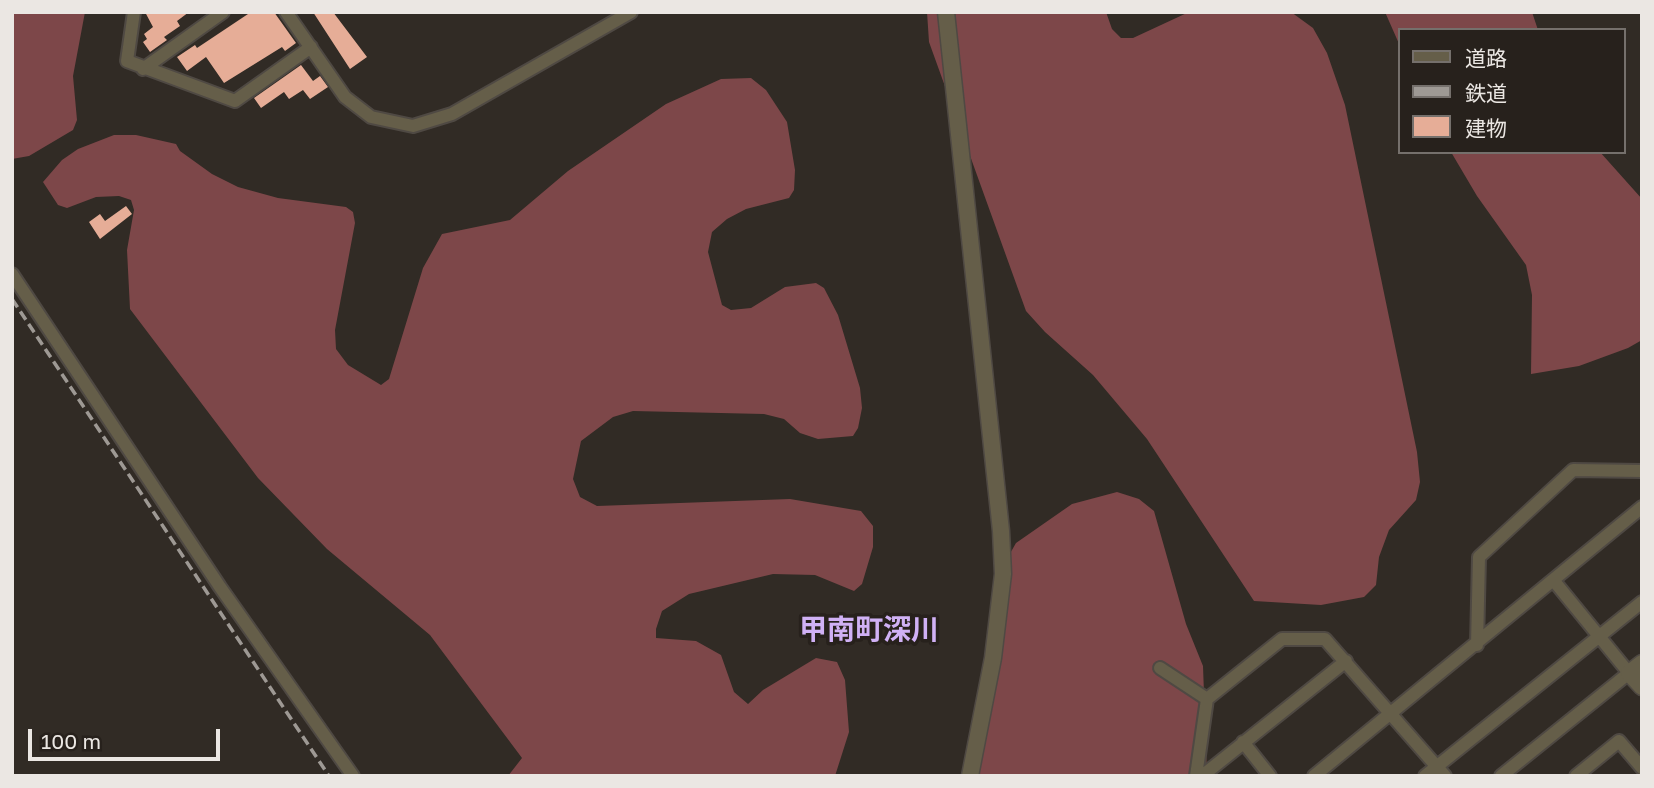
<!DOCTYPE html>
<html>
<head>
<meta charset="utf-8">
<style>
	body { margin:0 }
	#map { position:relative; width:1654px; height:788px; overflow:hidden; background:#312b25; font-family:"Golos Text","Noto Sans JP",sans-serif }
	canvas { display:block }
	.frame { position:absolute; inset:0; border:14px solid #ebe7e3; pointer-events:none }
	.legend { position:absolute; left:1398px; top:28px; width:228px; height:126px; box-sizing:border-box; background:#27211c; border:2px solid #75706c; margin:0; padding:9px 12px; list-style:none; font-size:21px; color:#ebe7e3 }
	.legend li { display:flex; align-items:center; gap:14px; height:35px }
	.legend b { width:35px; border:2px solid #75706c }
	.scale { position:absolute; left:28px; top:729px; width:192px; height:32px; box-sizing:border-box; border:4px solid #ebe7e3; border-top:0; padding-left:9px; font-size:21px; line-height:24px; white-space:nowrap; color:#ebe7e3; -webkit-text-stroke:5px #27211c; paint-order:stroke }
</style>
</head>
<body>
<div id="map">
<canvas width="1654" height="788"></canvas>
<div class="frame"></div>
<ul class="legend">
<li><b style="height:9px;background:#655e49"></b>道路</li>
<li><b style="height:9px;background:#9e9994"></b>鉄道</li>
<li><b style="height:19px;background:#e6ad97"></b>建物</li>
</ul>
<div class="scale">100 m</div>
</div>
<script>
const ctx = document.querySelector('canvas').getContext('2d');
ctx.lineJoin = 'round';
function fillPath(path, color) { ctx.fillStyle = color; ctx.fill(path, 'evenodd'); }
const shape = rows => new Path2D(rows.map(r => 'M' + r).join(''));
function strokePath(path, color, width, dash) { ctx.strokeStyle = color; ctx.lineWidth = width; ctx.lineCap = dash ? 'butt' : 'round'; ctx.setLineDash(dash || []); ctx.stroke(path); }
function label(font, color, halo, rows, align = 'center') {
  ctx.font = font + ' "Golos Text","Noto Sans JP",sans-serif'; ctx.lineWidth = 7; ctx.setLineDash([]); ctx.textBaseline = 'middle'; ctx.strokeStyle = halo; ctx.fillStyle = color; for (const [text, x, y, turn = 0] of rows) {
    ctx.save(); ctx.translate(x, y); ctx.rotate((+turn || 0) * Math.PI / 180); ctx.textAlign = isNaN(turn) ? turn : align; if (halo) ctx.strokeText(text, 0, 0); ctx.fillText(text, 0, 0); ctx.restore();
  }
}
fillPath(shape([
	[12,12,85,12,73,76,77,120,73,130,29,156,12,159],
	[927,12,1106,12,1112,29,1121,38,1133,38,1189,12,1291,12,1313,28,1327,53,1345,105,1417,452,1420,482,1416,500,1389,530,1379,557,1376,585,1364,597,1321,605,1254,601,1147,439,1093,375,1045,332,1026,311,929,42],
	[1385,12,1532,12,1538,30,1400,30,1400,46],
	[751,78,766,90,787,122,795,170,794,190,789,198,746,209,727,219,712,232,708,252,722,305,731,310,751,308,785,287,816,283,824,288,838,315,860,388,862,408,858,428,853,436,818,439,800,433,784,419,764,414,633,411,613,417,581,441,573,479,580,497,597,506,790,499,861,511,873,526,873,547,862,584,854,591,815,575,773,574,689,594,662,611,656,629,656,638,696,641,721,655,734,692,748,704,763,690,816,658,837,662,845,680,849,732,835,776,508,776,522,758,430,635,327,549,258,478,130,309,127,250,134,210,131,200,119,196,96,197,67,208,58,205,43,182,62,160,78,149,114,135,136,135,176,144,180,151,212,174,238,187,278,198,346,207,353,212,355,223,335,330,336,349,348,365,381,385,389,379,423,268,442,234,510,220,568,171,666,104,721,79],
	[1451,152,1600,152,1642,199,1642,340,1628,348,1579,366,1531,374,1532,295,1526,265,1477,196],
	[1117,492,1139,499,1154,511,1186,624,1203,666,1207,776,972,776,1004,564,1016,543,1072,504]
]), '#7d4749');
fillPath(shape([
	[145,12,189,12,177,21,180,26,164,37,167,40,150,52,143,42,147,39,144,34,153,27],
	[251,12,274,12,296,43,285,51,282,47,224,83,206,57,187,71,177,57,195,45,197,48],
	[313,12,333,12,367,57,350,69],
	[301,65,313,81,320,76,328,87,310,99,303,90,289,99,284,92,261,108,254,98],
	[126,206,132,214,100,239,89,222,100,214,105,221]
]), '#e6ad97');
const minor = shape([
	[134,12,127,61,235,101,311,47],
	[286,12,345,97,371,117,413,126,452,114,631,12],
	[143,69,223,12],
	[12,274,220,587,353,776],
	[1477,645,1479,557,1573,470,1642,471],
	[1160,668,1207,699],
	[1243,742,1270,776],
	[1196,776,1207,699,1282,639,1325,639,1445,776],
	[1202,776,1346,661],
	[1314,776,1642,507],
	[1425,776,1642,602],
	[1501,776,1629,673,1554,581],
	[1576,776,1619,741,1642,768]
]);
const tertiary = shape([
	[946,12,1001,531,1003,574,993,658,970,776],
	[1642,663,1629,673,1642,687]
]);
strokePath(minor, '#4f4943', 16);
strokePath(tertiary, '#4f4943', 19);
strokePath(minor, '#655e49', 12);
strokePath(tertiary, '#655e49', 16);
strokePath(shape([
	[12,299,329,776]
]), '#9e9994', 3.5, [10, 5]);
label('bold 28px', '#d0b1f5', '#27211c', [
	["甲南町深川",869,630]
]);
</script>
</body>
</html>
